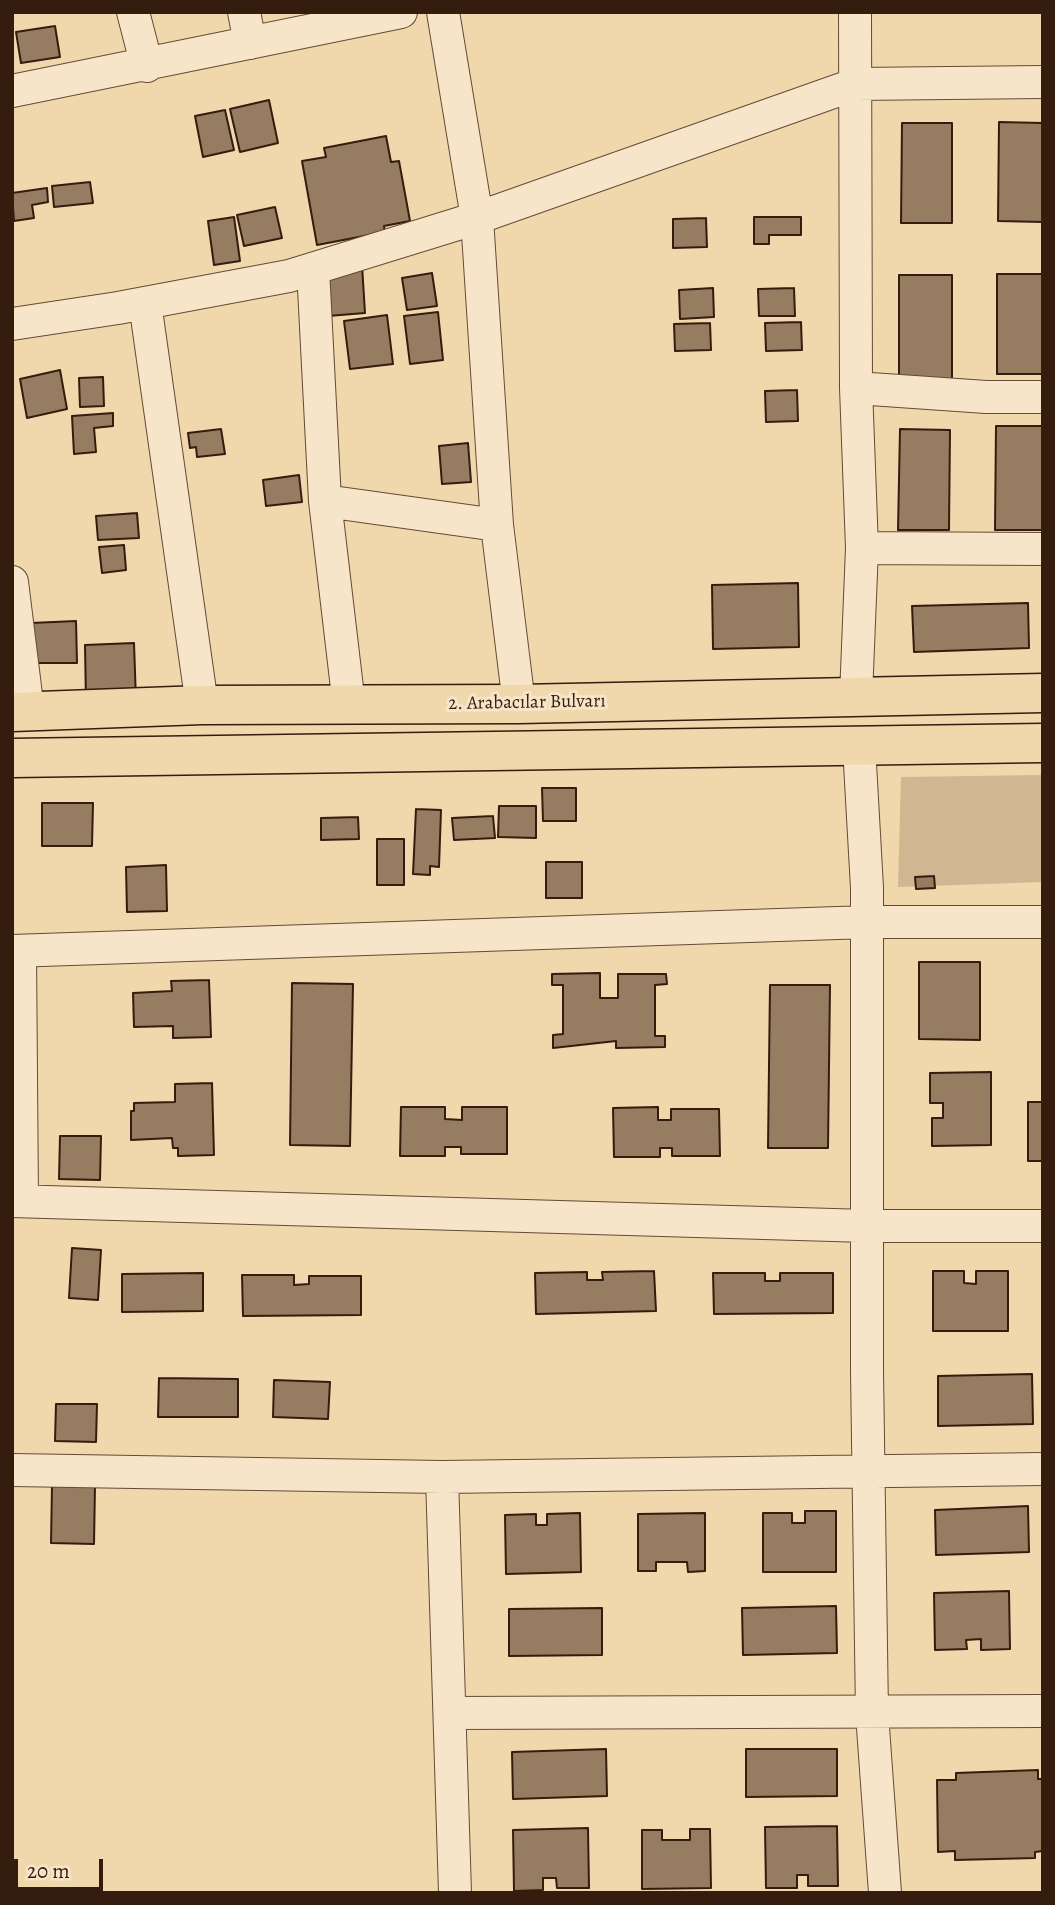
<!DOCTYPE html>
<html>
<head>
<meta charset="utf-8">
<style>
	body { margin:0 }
	#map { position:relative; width:1055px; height:1905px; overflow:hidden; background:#f1d7ac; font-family:Alegreya,serif }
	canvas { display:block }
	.frame { position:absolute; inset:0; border:14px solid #341c0f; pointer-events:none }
	.scale { position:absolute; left:14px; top:1859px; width:89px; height:32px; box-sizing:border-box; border:4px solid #341c0f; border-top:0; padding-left:9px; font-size:21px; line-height:24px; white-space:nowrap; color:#341c0f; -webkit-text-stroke:5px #f6e5c9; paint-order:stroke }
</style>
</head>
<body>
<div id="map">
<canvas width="1055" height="1905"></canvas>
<div class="frame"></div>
<div class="scale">20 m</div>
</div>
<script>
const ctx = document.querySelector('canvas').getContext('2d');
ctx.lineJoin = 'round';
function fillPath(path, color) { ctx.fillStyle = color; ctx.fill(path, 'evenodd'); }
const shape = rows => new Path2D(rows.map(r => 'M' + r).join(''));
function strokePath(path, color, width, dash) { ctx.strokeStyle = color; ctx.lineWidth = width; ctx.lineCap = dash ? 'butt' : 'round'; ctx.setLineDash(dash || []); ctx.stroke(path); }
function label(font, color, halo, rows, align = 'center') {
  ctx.font = font + ' Alegreya,serif'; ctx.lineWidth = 6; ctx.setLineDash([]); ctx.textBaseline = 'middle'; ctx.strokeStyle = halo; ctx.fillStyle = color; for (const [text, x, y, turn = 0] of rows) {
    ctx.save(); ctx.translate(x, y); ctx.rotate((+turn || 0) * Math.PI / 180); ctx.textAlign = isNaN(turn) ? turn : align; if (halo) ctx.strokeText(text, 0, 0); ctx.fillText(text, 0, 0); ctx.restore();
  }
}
fillPath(shape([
	[1043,775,1043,882,898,887,901,777]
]), '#d1b791');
const building = shape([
	[55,26,60,57,21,63,16,32,55,26],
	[269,100,278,143,240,152,230,109,269,100],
	[225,110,234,150,203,157,195,116,225,110],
	[999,122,1043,123,1043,222,998,221,999,122],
	[902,123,952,123,952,223,901,223,902,123],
	[386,136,391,162,399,161,410,221,384,226,385,232,317,245,302,161,326,157,324,148,386,136],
	[90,182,93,203,54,207,52,186,90,182],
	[47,188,48,202,32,205,34,218,14,221,12,193,47,188],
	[275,207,282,238,244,246,237,215,275,207],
	[234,217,240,261,214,265,208,221,234,217],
	[754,217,801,217,801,235,769,235,769,244,754,244,754,217],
	[706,218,707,247,673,248,673,219,706,218],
	[362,265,365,313,328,316,325,268,362,265],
	[432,273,437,306,407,310,402,278,432,273],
	[997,274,1043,274,1043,374,997,374,997,274],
	[899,275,952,275,952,379,899,379,899,275],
	[713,288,714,317,680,319,679,290,713,288],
	[794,288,795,316,759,316,758,289,794,288],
	[438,312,443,360,410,364,404,316,438,312],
	[387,315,393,364,350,369,344,321,387,315],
	[801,322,802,350,766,351,765,323,801,322],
	[710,323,711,350,675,351,674,324,710,323],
	[60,370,67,409,27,418,20,379,60,370],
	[103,377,104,406,80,407,79,378,103,377],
	[797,390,798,421,766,422,765,391,797,390],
	[113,413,113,426,94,428,96,452,74,454,72,416,113,413],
	[996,426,1043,426,1043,530,995,530,996,426],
	[221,429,225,454,197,457,196,447,190,448,188,433,221,429],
	[900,429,950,430,949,530,898,530,900,429],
	[468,443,471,482,442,484,439,446,468,443],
	[299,475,302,502,266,506,263,480,299,475],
	[137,513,139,538,98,540,96,516,137,513],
	[124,545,126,570,102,573,99,547,124,545],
	[798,583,799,647,713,649,712,585,798,583],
	[1028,603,1029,648,914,652,912,606,1028,603],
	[76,621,77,663,31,663,31,623,76,621],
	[134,643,136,701,86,703,85,645,134,643],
	[542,788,576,788,576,821,543,821,542,788],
	[42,803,93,803,92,846,42,846,42,803],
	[499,806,536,806,536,838,498,837,499,806],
	[416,809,441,810,439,867,430,866,430,875,413,874,416,809],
	[493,816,495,838,454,840,452,818,493,816],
	[358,817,359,839,321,840,321,818,358,817],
	[377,839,404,839,404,885,377,885,377,839],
	[546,862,582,862,582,898,546,898,546,862],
	[166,865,167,911,127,912,126,867,166,865],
	[934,876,935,888,916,889,915,877,934,876],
	[919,962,980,962,980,1040,919,1039,919,962],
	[600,973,600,998,618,998,618,974,666,974,667,984,655,985,655,1036,665,1036,665,1047,616,1048,616,1041,553,1048,553,1035,563,1034,563,985,552,985,552,974,600,973],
	[209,980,211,1037,173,1038,173,1026,134,1027,133,993,172,991,171,981,209,980],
	[292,983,353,984,350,1146,290,1145,292,983],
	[770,985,830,985,828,1148,768,1148,770,985],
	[991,1072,991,1145,932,1146,932,1118,943,1118,943,1103,930,1103,930,1073,991,1072],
	[212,1083,214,1155,178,1156,178,1148,173,1148,172,1138,131,1140,131,1111,134,1111,134,1103,175,1102,175,1084,212,1083],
	[1028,1102,1043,1102,1043,1161,1028,1161,1028,1102],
	[401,1107,445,1107,445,1119,462,1120,462,1107,507,1107,507,1154,461,1154,461,1147,445,1147,445,1156,400,1156,401,1107],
	[658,1107,658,1120,671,1120,671,1109,719,1109,720,1156,672,1156,672,1148,660,1148,660,1157,614,1157,613,1108,658,1107],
	[60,1136,101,1136,100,1180,59,1179,60,1136],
	[72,1248,101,1250,98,1300,69,1298,72,1248],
	[654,1271,656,1311,536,1314,535,1273,587,1272,587,1280,603,1280,602,1272,654,1271],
	[933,1271,964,1271,964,1283,976,1284,976,1271,1008,1271,1008,1331,933,1331,933,1271],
	[203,1273,203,1311,122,1312,122,1274,203,1273],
	[713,1273,765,1273,765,1281,780,1281,780,1273,833,1273,833,1313,714,1314,713,1273],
	[242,1275,294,1275,294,1285,309,1284,309,1276,361,1276,361,1315,243,1316,242,1275],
	[1032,1374,1033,1424,938,1426,938,1376,1032,1374],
	[159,1378,238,1379,238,1417,158,1417,159,1378],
	[274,1380,330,1382,328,1419,273,1417,274,1380],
	[56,1404,97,1404,96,1442,55,1441,56,1404],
	[52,1485,95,1485,94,1544,51,1543,52,1485],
	[1028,1506,1029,1552,936,1555,935,1510,1028,1506],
	[805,1511,836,1511,836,1572,763,1572,763,1513,792,1513,792,1523,805,1523,805,1511],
	[580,1513,581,1572,506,1574,505,1515,536,1514,536,1525,547,1525,547,1514,580,1513],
	[705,1513,705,1571,688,1572,687,1562,656,1562,656,1571,638,1571,638,1514,705,1513],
	[1009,1591,1010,1649,981,1650,981,1639,966,1640,967,1649,935,1650,934,1593,1009,1591],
	[836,1606,837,1653,743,1655,742,1608,836,1606],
	[602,1608,602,1655,509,1656,509,1609,602,1608],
	[606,1749,607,1796,513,1799,512,1752,606,1749],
	[746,1749,837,1749,837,1796,746,1797,746,1749],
	[1038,1770,1038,1779,1043,1779,1043,1851,1035,1852,1035,1858,955,1860,955,1851,938,1852,937,1780,956,1780,956,1773,1038,1770],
	[837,1826,838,1886,808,1886,808,1875,797,1875,797,1888,766,1888,765,1827,837,1826],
	[588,1828,589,1888,557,1888,556,1878,543,1878,543,1890,514,1891,513,1830,588,1828],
	[690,1829,710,1829,711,1888,642,1889,642,1830,662,1830,662,1840,690,1840,690,1829]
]);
fillPath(building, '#967d61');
strokePath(building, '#341c0f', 2);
const street = shape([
	[133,12,147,66],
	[244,12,250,43],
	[443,12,477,218,497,525,519,704],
	[855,12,856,388,862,548,856,696],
	[12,91,401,12],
	[313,269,325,501,349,705],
	[145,303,202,705],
	[12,324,118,308,289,276,477,218,856,84,1043,82],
	[856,388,986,397,1043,397],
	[325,501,497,525],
	[862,548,1043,549],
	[12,582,28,711],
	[859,746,867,888,867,1371,872,1714,885,1893],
	[12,951,867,922,1043,922],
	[20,951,22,1201],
	[12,1201,867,1226,1043,1226],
	[12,1470,442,1477],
	[450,1713,1043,1711],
	[455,1893,442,1477,1043,1469]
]);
const primary = shape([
	[12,712,202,705,519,704,1043,693],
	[12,758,1043,743]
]);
strokePath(street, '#634b36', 34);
strokePath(primary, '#341c0f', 41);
strokePath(street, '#f6e5c9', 32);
strokePath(primary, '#f1d7ac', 38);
label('19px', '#341c0f', '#f6e5c9', [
	["2. Arabacılar Bulvarı",527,703,-1]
]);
</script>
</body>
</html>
